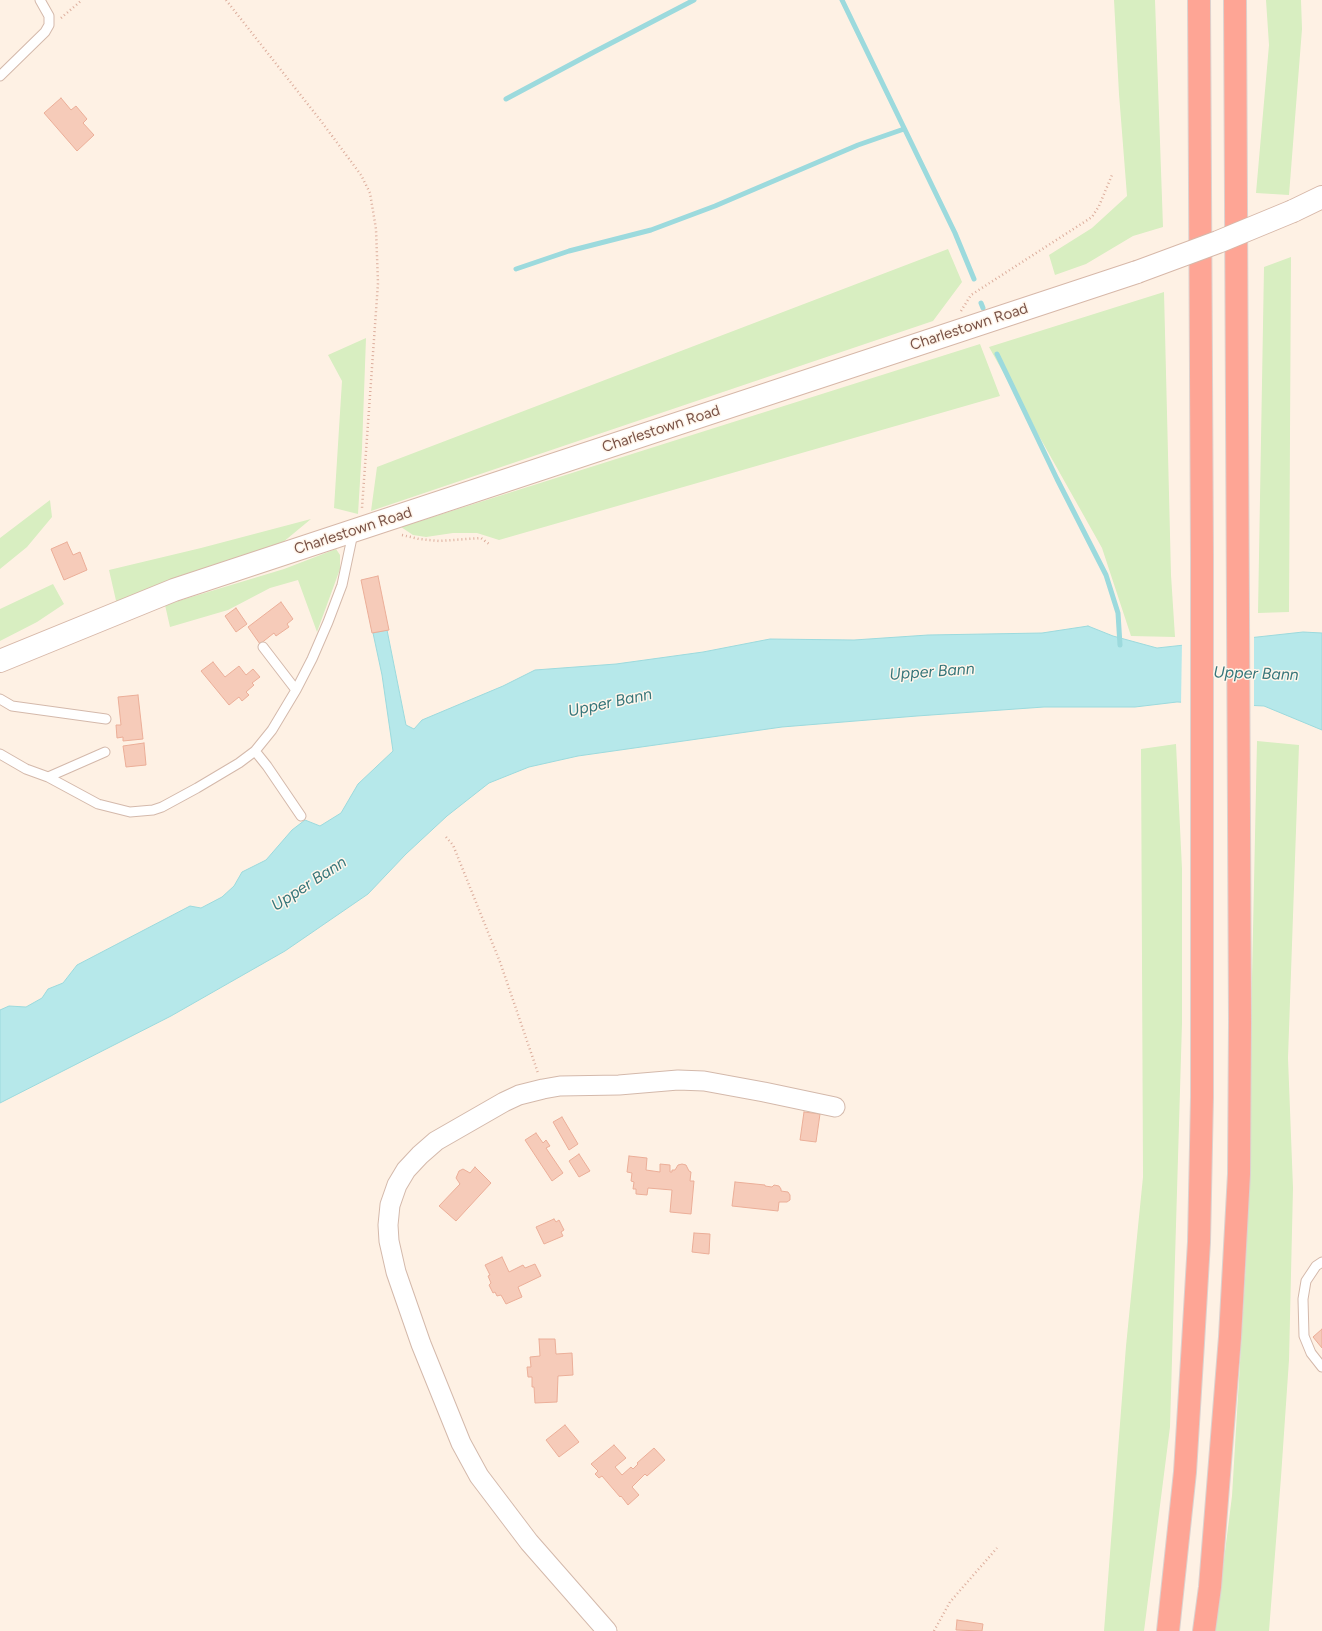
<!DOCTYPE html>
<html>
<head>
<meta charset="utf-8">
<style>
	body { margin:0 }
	canvas { display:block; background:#fef1e4 }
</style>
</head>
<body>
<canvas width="1322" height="1631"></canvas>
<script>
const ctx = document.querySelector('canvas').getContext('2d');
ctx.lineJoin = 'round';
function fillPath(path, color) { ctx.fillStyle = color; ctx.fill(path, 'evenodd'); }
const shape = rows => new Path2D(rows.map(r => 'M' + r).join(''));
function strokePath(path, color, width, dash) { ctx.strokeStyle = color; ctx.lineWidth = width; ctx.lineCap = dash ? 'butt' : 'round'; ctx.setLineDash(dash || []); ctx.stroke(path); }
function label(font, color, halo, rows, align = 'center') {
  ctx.font = font + ' Figtree,sans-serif'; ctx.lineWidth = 3; ctx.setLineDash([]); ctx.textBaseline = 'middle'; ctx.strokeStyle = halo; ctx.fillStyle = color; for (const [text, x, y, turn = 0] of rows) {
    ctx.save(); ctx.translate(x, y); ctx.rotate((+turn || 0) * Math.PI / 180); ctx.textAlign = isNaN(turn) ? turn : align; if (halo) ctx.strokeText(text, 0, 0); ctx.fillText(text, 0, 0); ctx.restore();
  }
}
fillPath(shape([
	[1114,0,1155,0,1163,227,1133,236,1086,264,1055,275,1049,255,1092,228,1127,196,1119,94],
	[1266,0,1301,0,1302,29,1289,195,1256,193,1269,45],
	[948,249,962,282,933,321,371,511,377,467],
	[1291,257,1289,612,1258,613,1264,267],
	[1164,292,1171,575,1175,637,1131,636,1102,548,989,347],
	[366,338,362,448,358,514,334,508,342,381,328,355],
	[980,344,1000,396,499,540,477,533,453,533,426,537,413,535,401,527],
	[50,500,52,517,27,547,0,569,0,538],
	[311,519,282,543,117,605,109,570,201,548],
	[336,549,340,555,340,569,317,632,298,580,270,588,228,610,170,627,165,605,284,569],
	[53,584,64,604,37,622,0,641,0,609],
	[1257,741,1299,745,1288,1058,1293,1188,1289,1360,1281,1477,1269,1631,1215,1631,1232,1496,1246,1263],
	[1176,744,1182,869,1182,1023,1170,1427,1144,1631,1104,1631,1126,1346,1143,1177,1141,749]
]), '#d8eec1');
const water = shape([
	[1088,626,1113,636,1157,648,1303,632,1322,633,1322,730,1264,706,1177,702,1135,707,1044,707,917,716,782,727,578,756,529,767,489,783,447,816,406,854,368,894,285,951,171,1016,0,1103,0,1010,9,1006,26,1007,42,998,48,989,63,983,77,965,190,906,201,908,222,897,234,886,242,872,266,860,292,830,305,820,320,826,341,813,358,784,393,751,382,675,373,633,387,630,406,725,414,729,422,720,503,686,535,670,616,664,703,652,770,639,854,640,928,635,1042,633,1088,626]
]);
fillPath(water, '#b6e8ea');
strokePath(water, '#9cdadd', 1);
fillPath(shape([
	[1254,635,1254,708,1181,704,1182,643]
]), '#fef1e4');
strokePath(shape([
	[842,0,955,233,974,279],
	[506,99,594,52,694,0],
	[516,269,569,251,651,230,715,206,858,145,904,129],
	[981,303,983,308],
	[997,354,1057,479,1106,575,1118,613,1120,645]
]), '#9cdadd', 5);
const building = shape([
	[61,98,71,110,76,106,87,119,83,123,94,135,77,151,44,113,61,98],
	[67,542,73,555,80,552,87,570,64,580,51,549,67,542],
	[378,576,389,630,372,633,361,580,378,576],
	[281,602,293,619,287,624,289,627,276,636,274,633,260,644,248,627,281,602],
	[236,608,247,624,236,632,225,616,236,608],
	[213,662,225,677,239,666,246,675,253,669,260,677,252,683,254,685,246,692,249,695,242,701,239,697,229,705,201,671,213,662],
	[138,695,143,739,123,741,123,737,117,738,116,725,121,725,118,697,138,695],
	[144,743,146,765,126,767,123,746,144,743],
	[804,1112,820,1114,816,1142,800,1140,804,1112],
	[562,1117,578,1144,569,1150,553,1122,562,1117],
	[536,1133,543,1143,546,1140,550,1146,546,1148,563,1173,552,1181,525,1140,536,1133],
	[579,1154,590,1171,579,1177,569,1161,579,1154],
	[629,1156,647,1158,646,1170,660,1172,660,1164,670,1165,670,1172,672,1172,672,1170,675,1170,678,1165,682,1164,686,1165,689,1171,691,1172,690,1181,694,1181,691,1214,670,1212,672,1190,648,1188,647,1195,636,1194,636,1189,633,1189,634,1182,631,1181,632,1173,627,1172,629,1156],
	[475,1167,491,1183,456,1221,439,1206,460,1184,456,1178,459,1171,463,1169,470,1173,475,1167],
	[735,1182,765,1185,765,1186,772,1187,774,1185,779,1186,781,1189,781,1191,788,1192,790,1195,790,1200,787,1202,779,1202,778,1211,732,1206,735,1182],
	[554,1219,556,1222,559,1220,564,1230,561,1232,563,1236,544,1244,536,1227,554,1219],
	[694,1233,710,1234,709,1254,692,1252,694,1233],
	[502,1257,509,1272,523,1265,525,1268,535,1264,541,1276,518,1287,522,1297,506,1304,501,1295,497,1296,495,1292,493,1293,489,1285,491,1283,488,1276,490,1275,485,1265,502,1257],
	[1322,1329,1322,1348,1313,1337,1322,1329],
	[539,1339,555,1339,556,1354,572,1353,573,1375,558,1376,557,1402,535,1403,534,1387,532,1387,532,1377,528,1377,527,1367,531,1367,530,1357,540,1356,539,1339],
	[565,1425,579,1442,559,1457,546,1440,565,1425],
	[614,1445,626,1458,615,1467,622,1475,631,1467,633,1469,638,1464,637,1463,654,1448,665,1460,647,1476,645,1474,632,1487,639,1495,628,1505,621,1496,620,1497,602,1476,599,1478,595,1474,598,1471,591,1464,614,1445],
	[957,1620,983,1624,982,1631,956,1630,957,1620]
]);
fillPath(building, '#f6cbb9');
strokePath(building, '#ebae98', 1);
const lane = shape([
	[0,76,45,32,49,25,49,16,40,0],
	[263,647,296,690],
	[0,699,12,706,106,719],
	[255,751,267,766,301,816],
	[0,754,26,769,48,777,98,804,130,812,153,810,162,807,197,788,239,763,255,751,272,730,296,690,312,659,328,622,342,585,353,533],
	[48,777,105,752],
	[1322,1262,1316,1266,1306,1281,1303,1299,1304,1336,1311,1353,1322,1367]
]);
const street = shape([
	[607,1631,529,1542,479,1476,461,1443,421,1344,396,1272,389,1241,388,1225,390,1205,397,1185,406,1170,420,1155,436,1141,504,1102,519,1095,543,1089,560,1086,619,1085,678,1080,704,1081,764,1092,835,1107]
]);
const secondary = shape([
	[1293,211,1322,197],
	[0,661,174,590,1137,272]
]);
const highway = shape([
	[1168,1631,1185,1472,1193,1343,1199,1242,1202,1097,1202,558,1199,0],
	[1204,1631,1210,1587,1230,1337,1239,1174,1240,1021,1235,0]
]);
strokePath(lane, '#d4b9ab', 11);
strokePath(street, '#d4b9ab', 21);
strokePath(secondary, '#d7b8a9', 24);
strokePath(highway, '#dcd2cf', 24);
strokePath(shape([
	[226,0,321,121,361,175,370,193,376,229,378,283,362,508],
	[61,18,82,0],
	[961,311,971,295,1092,217,1099,206,1112,175],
	[402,535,419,539,439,541,481,538,489,544],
	[446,837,453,845,500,962,538,1073],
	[934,1631,950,1602,997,1548]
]), '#dcad9c', 2.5, [1, 3]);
strokePath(lane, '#fff', 9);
strokePath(street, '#fff', 19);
strokePath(secondary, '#fff', 22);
strokePath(highway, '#fea595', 22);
const secondaryBridge = shape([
	[1137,272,1218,242,1293,211]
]);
strokePath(secondaryBridge, '#d7b8a9', 24, []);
strokePath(secondaryBridge, '#fff', 22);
label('15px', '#7a5347', '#fff6ec', [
	["Charlestown Road",969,327,-18],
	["Charlestown Road",661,429,-18],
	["Charlestown Road",353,531,-18]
]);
label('italic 16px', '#367579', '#fff6ec', [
	["Upper Bann",932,672,-4],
	["Upper Bann",1256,674,2],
	["Upper Bann",610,703,-12],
	["Upper Bann",309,884,-33]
]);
</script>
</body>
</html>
